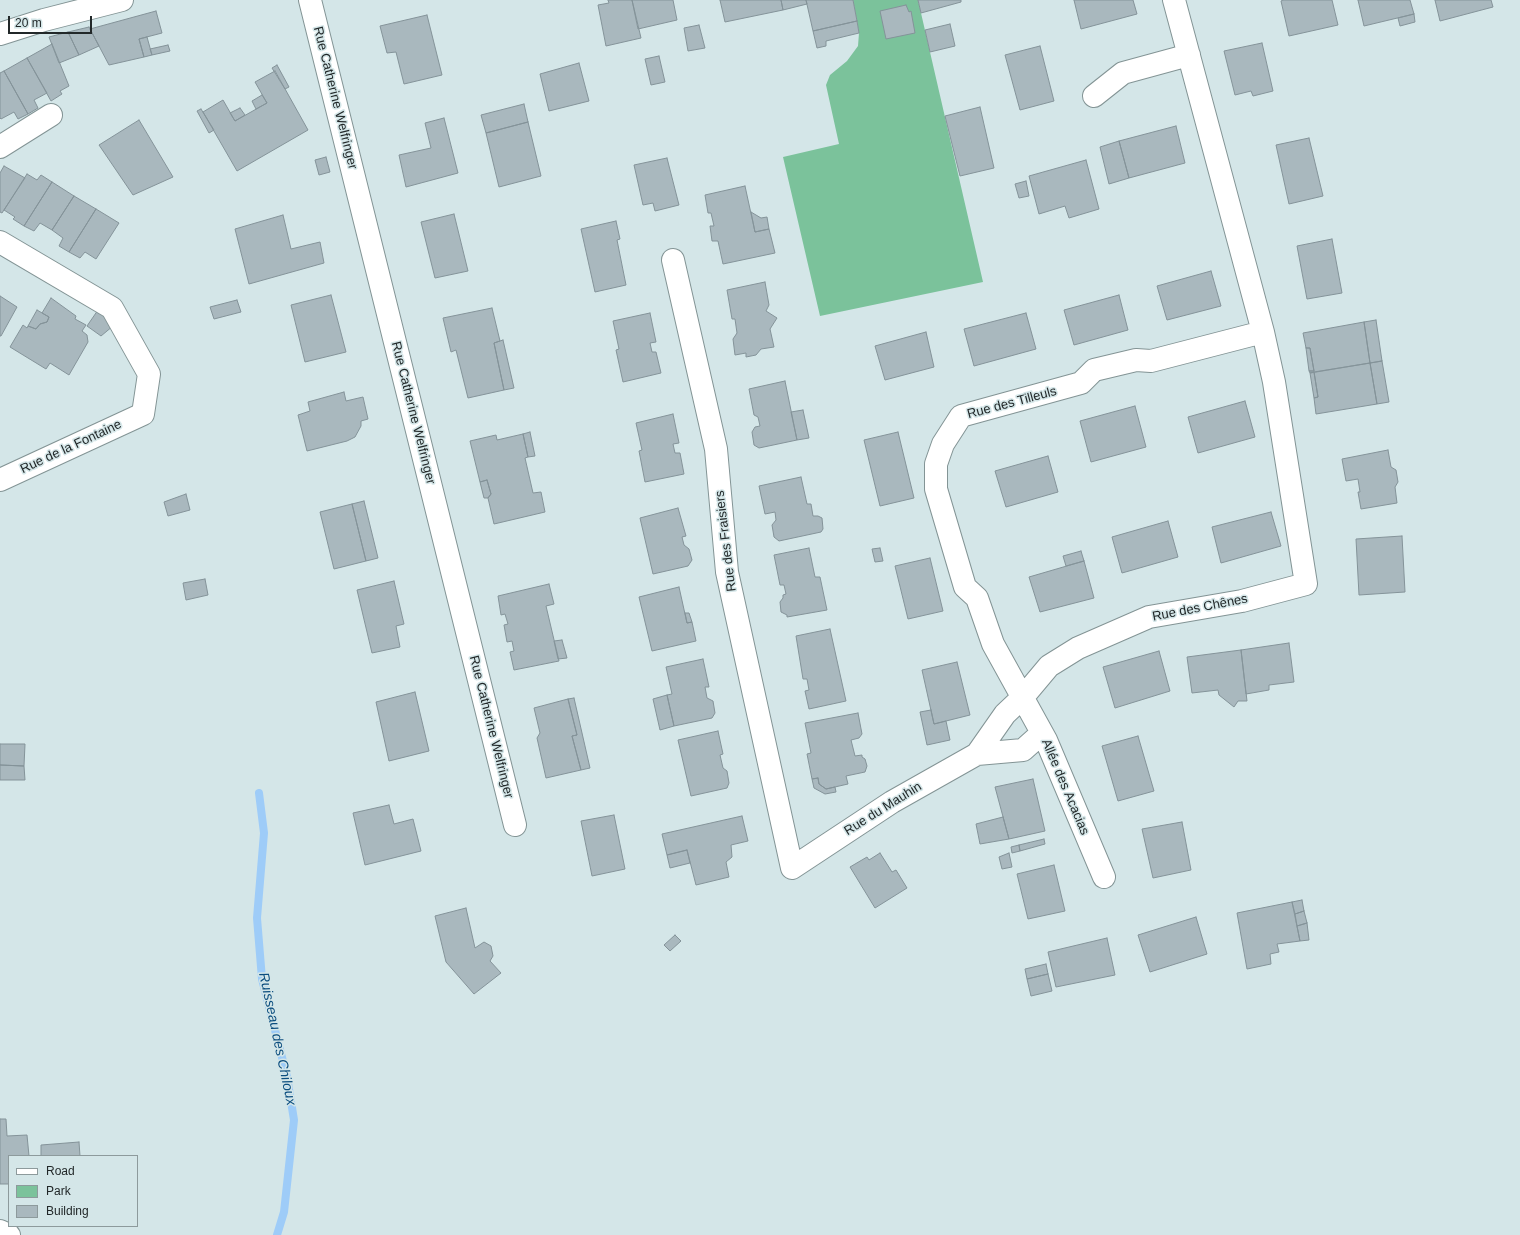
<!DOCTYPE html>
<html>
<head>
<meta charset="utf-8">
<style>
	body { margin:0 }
	#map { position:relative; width:1520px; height:1235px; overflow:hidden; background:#d4e6e8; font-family:Helvetica,sans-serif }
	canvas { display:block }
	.legend { position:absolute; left:8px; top:1155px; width:130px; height:72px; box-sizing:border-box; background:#d4e6e8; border:1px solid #8d9a9c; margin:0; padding:5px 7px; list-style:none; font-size:12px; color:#222829 }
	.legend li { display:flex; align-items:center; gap:8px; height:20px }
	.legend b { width:20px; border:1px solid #8d9a9c }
	.scale { position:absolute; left:8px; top:16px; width:84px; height:18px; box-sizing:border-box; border:2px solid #222829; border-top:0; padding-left:5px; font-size:12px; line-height:14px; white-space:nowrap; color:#222829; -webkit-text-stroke:3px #d4e6e8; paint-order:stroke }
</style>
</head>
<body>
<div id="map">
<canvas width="1520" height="1235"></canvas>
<ul class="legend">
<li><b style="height:5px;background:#fff"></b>Road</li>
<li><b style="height:11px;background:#7bc29b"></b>Park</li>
<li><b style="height:11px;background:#a9b8be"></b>Building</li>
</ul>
<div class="scale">20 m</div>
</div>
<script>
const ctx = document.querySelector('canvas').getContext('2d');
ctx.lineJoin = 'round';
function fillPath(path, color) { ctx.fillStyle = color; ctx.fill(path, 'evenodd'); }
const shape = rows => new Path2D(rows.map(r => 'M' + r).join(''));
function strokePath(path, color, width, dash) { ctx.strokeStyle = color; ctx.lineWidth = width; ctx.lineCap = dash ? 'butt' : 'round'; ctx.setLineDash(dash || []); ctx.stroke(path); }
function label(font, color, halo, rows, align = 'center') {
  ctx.font = font + ' Helvetica,sans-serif'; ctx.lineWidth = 3; ctx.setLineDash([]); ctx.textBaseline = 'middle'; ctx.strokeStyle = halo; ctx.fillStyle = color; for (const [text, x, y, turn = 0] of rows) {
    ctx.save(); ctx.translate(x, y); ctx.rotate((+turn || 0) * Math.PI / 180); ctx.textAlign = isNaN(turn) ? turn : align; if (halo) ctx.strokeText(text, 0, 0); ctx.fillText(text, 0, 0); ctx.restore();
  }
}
fillPath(shape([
	[853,0,918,0,983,282,820,316,783,157,839,144,826,85,830,75,847,61,858,46,859,33]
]), '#7bc29b');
strokePath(shape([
	[259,793,264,833,257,918,262,979,287,1077,294,1120,284,1212,277,1235]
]), '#9eccf8', 8);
const building = shape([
	[608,0,632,0,641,38,606,46,598,5,609,3,608,0],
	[632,0,673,0,677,20,638,29,632,0],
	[720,0,781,0,783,10,725,22,720,0],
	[781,0,806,0,807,4,783,10,781,0],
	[806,0,853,0,857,21,813,31,806,0],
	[918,0,961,0,961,2,921,13,918,0],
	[1074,0,1133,0,1137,14,1081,29,1074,0],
	[1283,0,1332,0,1338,25,1289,36,1281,1,1283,0],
	[1358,0,1410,0,1414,14,1364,26,1358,0],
	[1435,0,1491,0,1493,7,1440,21,1435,0],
	[906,5,909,12,911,11,915,33,886,39,880,11,906,5],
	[156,11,162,33,139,39,144,57,109,65,90,29,156,11],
	[1414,14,1415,22,1400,26,1398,18,1414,14],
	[427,15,442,75,404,84,396,52,387,53,380,26,427,15],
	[857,21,859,33,826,41,826,46,817,48,813,31,857,21],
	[950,24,955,46,930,52,925,30,950,24],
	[699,25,705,48,688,51,684,28,699,25],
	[89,27,99,46,79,55,68,32,89,27],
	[68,32,79,55,59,63,49,37,68,32],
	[147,37,152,55,144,57,139,39,147,37],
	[1262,43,1273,91,1253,96,1251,91,1235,95,1224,51,1262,43],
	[52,44,69,86,60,91,62,94,51,101,27,58,52,44],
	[168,45,170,51,152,55,150,49,168,45],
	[1040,46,1054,101,1020,110,1005,55,1040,46],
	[659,56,665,82,651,85,645,59,659,56],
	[27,58,47,93,34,100,38,108,28,114,4,71,27,58],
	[579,63,589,101,549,111,540,74,579,63],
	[277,65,289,87,285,89,272,68,277,65],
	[4,71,28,114,18,119,14,112,1,119,0,118,0,73,4,71],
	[275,71,308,130,237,171,203,112,223,100,235,121,267,103,255,82,275,71],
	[262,95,267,103,256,109,252,101,262,95],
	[524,104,528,122,486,133,481,115,524,104],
	[980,107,994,168,960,176,945,116,980,107],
	[240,108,245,115,235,121,230,113,240,108],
	[201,109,214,130,209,133,197,111,201,109],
	[444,118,458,173,406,187,399,155,431,148,425,123,444,118],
	[139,120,173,177,133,195,99,145,139,120],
	[528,122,541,176,499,187,486,133,528,122],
	[1176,126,1185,163,1129,178,1119,141,1176,126],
	[1309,138,1323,196,1289,204,1276,145,1309,138],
	[1119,141,1129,178,1109,184,1100,147,1119,141],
	[326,157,330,172,319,175,315,160,326,157],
	[667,158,679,205,655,211,653,203,643,205,634,165,667,158],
	[1086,160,1099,209,1069,218,1065,206,1039,214,1029,176,1086,160],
	[4,166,25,178,2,213,0,212,0,173,4,166],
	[27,174,37,180,41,175,52,182,24,226,13,219,15,217,4,210,27,174],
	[1026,181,1029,196,1019,198,1015,184,1026,181],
	[52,182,74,196,52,230,40,223,34,231,24,226,52,182],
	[745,186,755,232,769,229,775,253,723,264,718,241,712,241,710,226,714,226,711,213,708,213,705,195,745,186],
	[74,196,96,209,69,252,59,246,63,238,52,230,74,196],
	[96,209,119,223,96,259,85,252,80,258,69,252,96,209],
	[751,212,761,218,767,217,769,229,755,232,751,212],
	[454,214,468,271,435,278,421,222,454,214],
	[283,215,291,249,320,242,324,263,249,284,235,229,283,215],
	[616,221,620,239,617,240,626,285,595,292,581,229,616,221],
	[1332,239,1342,293,1307,299,1297,246,1332,239],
	[1211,271,1221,306,1167,320,1157,286,1211,271],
	[765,282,769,305,766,311,777,318,770,329,774,347,761,349,756,355,746,357,746,353,735,355,733,339,737,333,735,319,732,319,727,290,765,282],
	[331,295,346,352,305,362,291,305,331,295],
	[1119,295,1128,330,1074,345,1064,310,1119,295],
	[0,296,17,307,1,336,0,336,0,296],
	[51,298,76,316,75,319,86,325,82,331,87,335,88,342,69,375,50,363,46,369,10,347,23,325,27,328,28,326,36,329,40,324,47,322,49,317,42,313,51,298],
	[237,300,241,312,214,319,210,307,237,300],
	[492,308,500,341,494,343,504,390,468,398,456,350,451,352,443,318,492,308],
	[37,310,49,317,47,322,40,324,36,329,28,326,37,310],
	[98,310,106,317,113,326,101,336,87,326,98,310],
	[650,313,656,342,650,343,652,352,656,352,661,373,623,382,616,350,619,349,613,321,650,313],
	[1026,313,1036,349,974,366,964,329,1026,313],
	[1376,320,1382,361,1370,363,1364,322,1376,320],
	[1364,322,1370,363,1310,373,1309,371,1314,371,1310,348,1306,348,1303,333,1364,322],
	[926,332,934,367,885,380,875,346,926,332],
	[503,340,514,388,504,390,494,343,503,340],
	[1306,348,1310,348,1314,371,1309,371,1306,348],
	[1382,361,1389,402,1377,404,1370,363,1382,361],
	[1370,363,1377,404,1316,414,1314,398,1318,397,1314,372,1370,363],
	[1314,372,1318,397,1314,398,1310,373,1314,372],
	[785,381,797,440,759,448,754,445,752,432,755,427,760,426,758,417,754,415,749,389,785,381],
	[344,392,346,401,363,397,368,419,361,421,361,426,355,437,347,441,307,451,298,415,310,411,308,402,344,392],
	[1245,401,1255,437,1198,453,1188,417,1245,401],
	[1135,406,1146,447,1091,462,1080,421,1135,406],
	[803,410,809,438,797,440,791,412,803,410],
	[673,414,679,443,673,444,675,453,680,453,684,474,645,482,639,451,642,450,636,423,673,414],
	[530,432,535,456,528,457,523,434,530,432],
	[898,432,914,498,880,506,864,440,898,432],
	[523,434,528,457,525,458,533,493,541,492,545,512,494,524,488,498,491,494,487,480,480,482,470,441,496,435,497,440,523,434],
	[1388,450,1391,467,1396,470,1398,482,1395,487,1397,503,1361,509,1358,492,1360,492,1358,479,1346,481,1342,459,1388,450],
	[1048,456,1058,492,1006,507,995,471,1048,456],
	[801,477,807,504,811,504,813,516,818,516,822,518,823,529,821,532,779,541,774,537,772,525,776,520,775,512,765,514,759,486,801,477],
	[487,480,491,494,488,498,484,498,480,482,487,480],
	[186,494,190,510,168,516,164,502,186,494],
	[364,501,378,558,366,561,352,504,364,501],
	[352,504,366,561,334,569,320,512,352,504],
	[678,508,686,536,682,537,684,545,689,549,692,560,688,566,653,574,640,518,678,508],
	[1271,512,1281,546,1221,563,1212,527,1271,512],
	[1168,521,1178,557,1122,573,1112,537,1168,521],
	[1402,536,1405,592,1359,595,1356,539,1402,536],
	[809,548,815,577,820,577,827,610,787,617,787,615,781,612,780,602,783,598,783,595,786,594,784,585,780,585,774,555,809,548],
	[880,548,883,561,875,562,872,549,880,548],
	[1081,551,1084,561,1066,566,1063,556,1081,551],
	[930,558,943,611,908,619,895,566,930,558],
	[1084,561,1094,598,1040,612,1029,577,1084,561],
	[205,579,208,595,186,600,183,583,205,579],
	[394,581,404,624,396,626,400,647,372,653,357,590,394,581],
	[549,584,554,604,546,606,559,661,514,670,510,652,514,651,512,641,507,642,504,625,508,624,505,614,501,615,498,596,549,584],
	[679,587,687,623,692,622,696,641,652,651,639,597,679,587],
	[685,613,689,613,692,622,687,623,685,613],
	[830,629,846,701,809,709,805,691,809,690,807,679,803,679,796,636,830,629],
	[562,640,567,658,558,659,554,641,562,640],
	[1289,643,1294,682,1269,685,1269,690,1246,694,1241,650,1289,643],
	[1241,650,1247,701,1238,701,1234,707,1219,695,1218,690,1192,693,1187,657,1241,650],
	[1159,651,1170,691,1115,708,1103,667,1159,651],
	[703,659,709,687,705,687,707,698,713,701,715,713,712,718,674,726,667,695,672,694,666,667,703,659],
	[957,662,970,715,934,724,922,670,957,662],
	[415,692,429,751,389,761,376,702,415,692],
	[667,695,674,726,660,730,653,699,667,695],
	[574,698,590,768,581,770,572,736,577,735,568,699,574,698],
	[568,699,577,735,572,736,581,770,546,778,537,738,540,733,534,708,568,699],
	[931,710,934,724,946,721,950,740,927,745,920,712,931,710],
	[858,713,862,734,859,738,851,740,855,756,862,755,862,757,865,759,867,766,865,772,846,776,848,784,826,789,819,784,818,778,812,779,807,754,811,753,805,723,858,713],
	[718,731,723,754,720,755,723,768,727,771,729,783,727,788,691,796,678,740,718,731],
	[1138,736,1154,791,1118,801,1102,746,1138,736],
	[0,744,25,744,24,766,0,765,0,744],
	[0,765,24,766,25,780,0,780,0,765],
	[818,778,819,784,826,789,835,787,836,792,825,794,814,788,812,779,818,778],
	[1033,779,1045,831,1009,839,995,787,1033,779],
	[389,805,394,824,413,819,421,851,365,865,353,813,389,805],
	[614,815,625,869,592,876,581,821,614,815],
	[742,816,748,841,731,845,732,857,726,862,729,877,696,885,687,850,667,855,662,834,742,816],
	[1003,817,1009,839,980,844,976,824,1003,817],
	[1182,822,1191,870,1153,878,1142,829,1182,822],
	[1044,839,1045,844,1020,851,1019,845,1044,839],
	[1019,845,1020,851,1012,853,1011,847,1019,845],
	[687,850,690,863,670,868,667,855,687,850],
	[880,853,892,872,896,870,907,888,875,908,850,867,867,857,869,860,880,853],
	[1009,853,1012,867,1002,869,999,857,1009,853],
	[1054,865,1065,911,1028,919,1017,874,1054,865],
	[1302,900,1304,911,1295,914,1292,902,1302,900],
	[1292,902,1300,941,1277,944,1279,952,1270,954,1271,964,1247,969,1237,913,1292,902],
	[466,908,475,948,484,942,491,946,493,956,490,961,501,973,474,994,446,962,435,916,466,908],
	[1304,911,1307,923,1297,926,1295,914,1304,911],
	[1196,917,1207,954,1150,972,1138,935,1196,917],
	[1307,923,1309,940,1300,941,1297,926,1307,923],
	[675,935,681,941,670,951,664,945,675,935],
	[1107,938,1115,975,1056,987,1048,952,1107,938],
	[1046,964,1048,974,1027,979,1025,969,1046,964],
	[1048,974,1052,991,1031,996,1027,979,1048,974],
	[0,1119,6,1119,7,1136,27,1135,29,1156,9,1156,9,1184,0,1184,0,1119],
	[79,1142,80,1156,41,1156,41,1145,79,1142]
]);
fillPath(building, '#a9b8be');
strokePath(building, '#849399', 1);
const minor = shape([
	[310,0,515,825],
	[0,34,44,20,122,0],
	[1094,96,1123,73,1189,55],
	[0,147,51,115],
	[0,242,112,308,149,374,143,414,0,480],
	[673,260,716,449,727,572,792,868,892,802,977,754,1023,750,1042,733],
	[977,754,1005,714,1023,697,1049,666,1078,648,1149,617,1242,601,1306,584,1274,382,1263,332,1174,0],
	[1104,877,1046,740,993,644,977,598,965,587,936,489,936,464,943,444,961,416,1081,383,1094,370,1136,360,1151,361,1263,332],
	[0,1231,9,1235]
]);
strokePath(minor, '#839495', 24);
strokePath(minor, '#fff', 22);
label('13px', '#222829', '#d4e6e8', [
	["Rue Catherine Welfringer",335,98,76],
	["Rue des Tilleuls",1012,403,-15],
	["Rue Catherine Welfringer",413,413,76],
	["Rue de la Fontaine",71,447,-25],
	["Rue des Fraisiers",726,541,-97],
	["Rue des Chênes",1200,608,-11],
	["Rue Catherine Welfringer",491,727,76],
	["Allée des Acacias",1065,787,67],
	["Rue du Mauhin",883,809,-32]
]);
label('italic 14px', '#0c4e7f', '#d4e6e8', [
	["Ruisseau des Chiloux",277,1039,78]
]);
</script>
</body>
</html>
